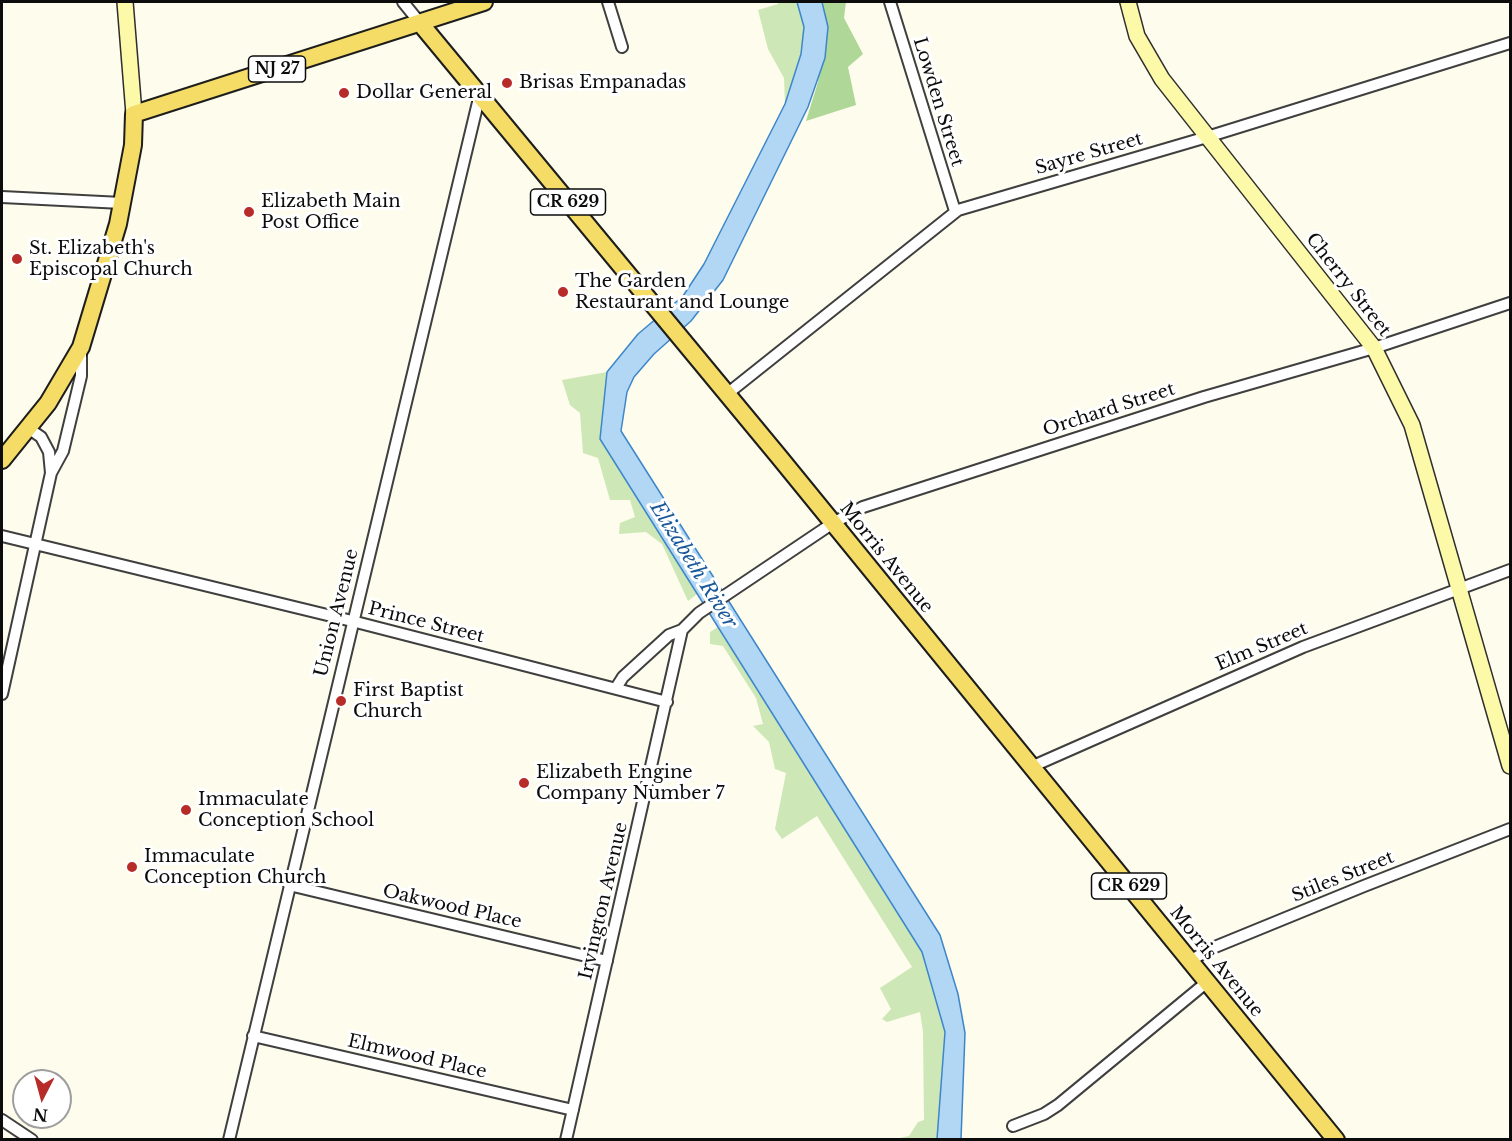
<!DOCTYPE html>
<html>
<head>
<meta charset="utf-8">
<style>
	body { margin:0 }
	#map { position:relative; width:1512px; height:1141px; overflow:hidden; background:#fefcec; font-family:"Libre Baskerville",serif }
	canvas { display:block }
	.frame { position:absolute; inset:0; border:3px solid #0c0c0c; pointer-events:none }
	.north { position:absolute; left:12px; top:1069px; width:60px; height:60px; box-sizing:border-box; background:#fff; border:2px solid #9e9e9e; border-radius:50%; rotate:186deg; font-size:16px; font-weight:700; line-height:24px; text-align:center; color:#0c0c0c }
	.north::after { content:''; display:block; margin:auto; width:21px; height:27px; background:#b72c29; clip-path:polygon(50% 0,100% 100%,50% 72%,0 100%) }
</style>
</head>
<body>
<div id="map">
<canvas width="1512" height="1141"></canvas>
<div class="frame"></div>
<div class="north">N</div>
</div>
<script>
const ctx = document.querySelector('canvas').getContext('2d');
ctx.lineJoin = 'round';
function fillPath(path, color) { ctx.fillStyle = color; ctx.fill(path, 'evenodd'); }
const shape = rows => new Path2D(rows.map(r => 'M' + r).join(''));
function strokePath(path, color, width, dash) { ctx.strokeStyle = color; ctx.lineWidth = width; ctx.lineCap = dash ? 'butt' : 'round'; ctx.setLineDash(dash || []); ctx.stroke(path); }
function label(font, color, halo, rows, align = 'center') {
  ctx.font = font + ' "Libre Baskerville",serif'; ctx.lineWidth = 6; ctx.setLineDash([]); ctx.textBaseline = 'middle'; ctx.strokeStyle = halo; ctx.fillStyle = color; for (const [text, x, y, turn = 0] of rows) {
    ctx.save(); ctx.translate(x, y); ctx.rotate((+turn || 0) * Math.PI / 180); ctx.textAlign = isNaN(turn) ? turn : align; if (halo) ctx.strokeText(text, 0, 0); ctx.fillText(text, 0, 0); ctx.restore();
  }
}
fillPath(shape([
	[778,2,797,2,804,27,801,54,785,104,784,78,768,49,758,10,778,4],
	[607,372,600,439,697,594,688,601,662,544,646,532,619,534,620,523,635,517,630,500,610,500,598,458,583,453,580,413,570,405,562,380],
	[718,627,922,952,945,1032,937,1139,895,1139,909,1136,918,1122,924,1120,923,1032,920,1012,887,1022,882,1019,891,1009,880,988,912,967,817,816,782,839,775,829,786,773,775,769,769,742,753,726,763,724,756,698,723,646,710,644,710,632]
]), '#cde7b7');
fillPath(shape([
	[822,2,846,2,844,18,863,54,848,67,856,105,806,121,818,82,828,27]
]), '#afd797');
const water = shape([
	[797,2,822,2,828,27,825,58,808,107,723,280,691,321,654,354,634,377,627,392,621,431,940,935,958,994,965,1033,961,1139,937,1139,945,1032,922,952,600,439,607,372,638,334,683,296,704,264,785,104,801,54,804,27,797,2]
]);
fillPath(water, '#b2d7f4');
strokePath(water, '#3c86c9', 1.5);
const street = shape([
	[403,2,420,23],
	[608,2,622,47],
	[890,2,955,211],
	[2,197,122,203],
	[727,394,958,210,1207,137,1510,43],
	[28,428,41,437,49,452,51,473],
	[2,536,352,621,667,702],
	[616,688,623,677,669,635,682,630],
	[2,694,51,473,63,451,81,376,81,348],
	[1031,767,1303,647,1510,570],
	[289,885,607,961],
	[1190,961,1210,949,1364,886,1510,829],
	[253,1036,573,1110],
	[2,1120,32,1140],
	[1013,1126,1044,1114,1058,1105,1207,982],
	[229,1140,480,94],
	[566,1140,682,630,699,613,833,523,863,507,1204,397,1374,348,1510,303]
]);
const secondary = shape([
	[125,2,134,114],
	[1128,2,1137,36,1162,79,1374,348,1412,425,1510,766]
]);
const primary = shape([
	[420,23,780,458,1336,1140],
	[2,460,48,403,81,347,118,224,133,145,134,114,484,2]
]);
strokePath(street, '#3f3f3f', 14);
strokePath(secondary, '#2e2e2e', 18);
strokePath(primary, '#1d1d1d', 20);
strokePath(street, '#fff', 10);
strokePath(secondary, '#fcf9a9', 15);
strokePath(primary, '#f4dc66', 16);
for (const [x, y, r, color] of [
	[507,83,6,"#b72c29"],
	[344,93,6,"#b72c29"],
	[249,212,6,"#b72c29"],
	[17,259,6,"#b72c29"],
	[563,292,6,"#b72c29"],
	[341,701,6,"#b72c29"],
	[524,783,6,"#b72c29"],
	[186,810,6,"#b72c29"],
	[132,867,6,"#b72c29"]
]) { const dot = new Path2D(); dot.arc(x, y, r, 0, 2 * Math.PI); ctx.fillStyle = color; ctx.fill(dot); strokePath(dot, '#fff', 2); }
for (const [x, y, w] of [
	[277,69,57],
	[568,202,75],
	[1129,886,75]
]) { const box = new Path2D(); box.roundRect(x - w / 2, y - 13, w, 26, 4.5); ctx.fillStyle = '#fff'; ctx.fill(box); strokePath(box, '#0c0c0c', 1.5); }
label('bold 16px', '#0c0c0c', null, [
	["NJ 27",277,69],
	["CR 629",568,202],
	["CR 629",1129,886]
]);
label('18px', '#0c0c0c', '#fff', [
	["Brisas Empanadas",519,83],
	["Dollar General",356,93],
	["Elizabeth Main",261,202],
	["Post Office",261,223],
	["St. Elizabeth's",29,249],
	["Episcopal Church",29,270],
	["The Garden",575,282],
	["Restaurant and Lounge",575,303],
	["First Baptist",353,691],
	["Church",353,712],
	["Elizabeth Engine",536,773],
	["Company Number 7",536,794],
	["Immaculate",198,800],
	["Conception School",198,821],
	["Immaculate",144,857],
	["Conception Church",144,878]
], 'left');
label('18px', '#0c0c0c', '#fff', [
	["Lowden Street",938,102,73],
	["Sayre Street",1089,154,-16],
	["Cherry Street",1348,285,52],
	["Orchard Street",1109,410,-18],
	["Morris Avenue",886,558,51],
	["Union Avenue",337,613,-76],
	["Prince Street",426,623,14],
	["Elm Street",1262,647,-23],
	["Stiles Street",1343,877,-22],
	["Irvington Avenue",604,901,-77],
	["Oakwood Place",452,907,13],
	["Morris Avenue",1216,962,51],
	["Elmwood Place",417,1057,13]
]);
label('italic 20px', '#1a5999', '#fff', [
	["Elizabeth River",693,565,58]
]);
</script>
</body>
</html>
